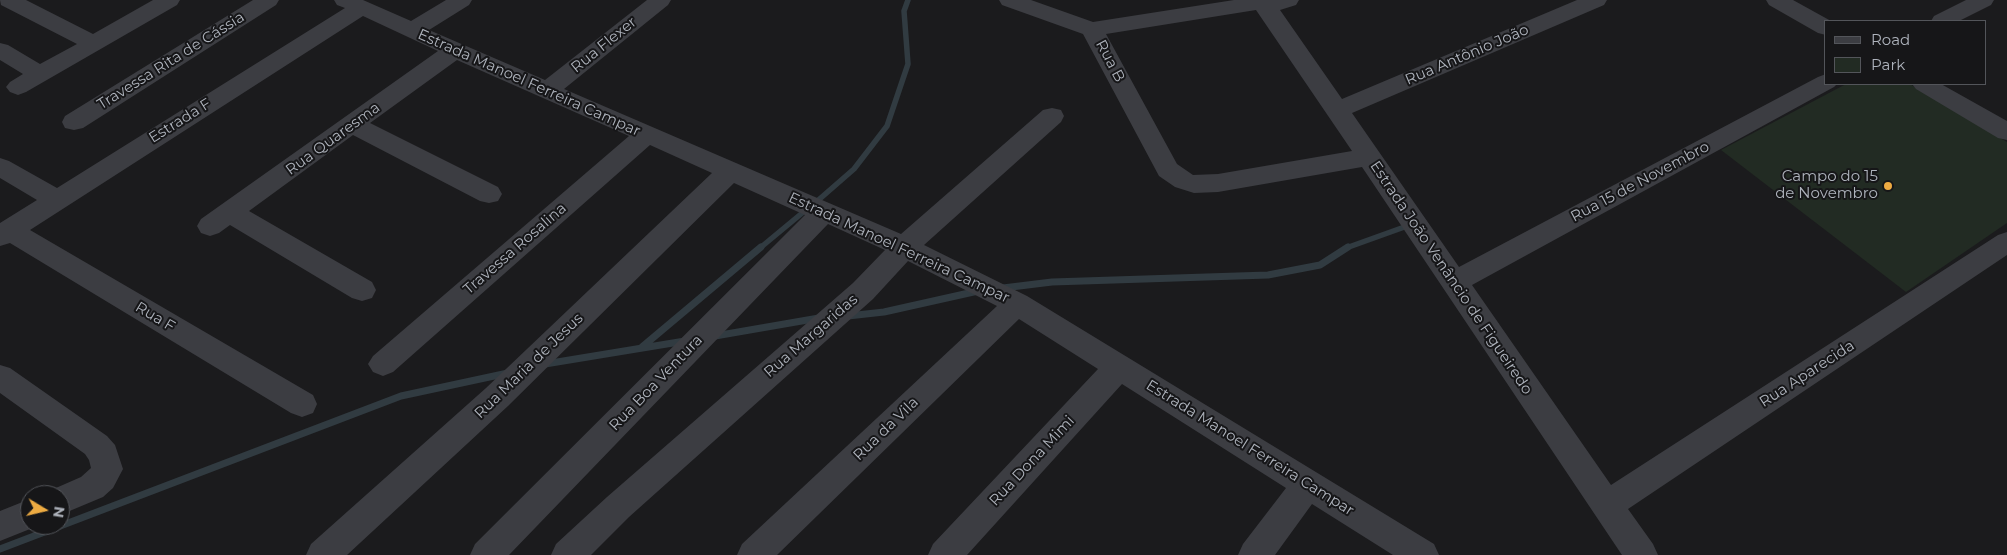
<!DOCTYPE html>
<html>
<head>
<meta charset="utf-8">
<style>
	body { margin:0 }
	#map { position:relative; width:2007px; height:555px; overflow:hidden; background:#1b1b1d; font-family:Montserrat,sans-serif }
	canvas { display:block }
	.legend { position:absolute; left:1824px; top:20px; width:162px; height:65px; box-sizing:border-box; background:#161618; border:1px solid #53555a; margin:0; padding:6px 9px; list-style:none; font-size:15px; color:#aeb3bc }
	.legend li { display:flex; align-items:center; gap:10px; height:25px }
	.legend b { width:25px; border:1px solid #53555a }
	.north { position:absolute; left:20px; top:485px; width:50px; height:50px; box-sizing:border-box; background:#161618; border:1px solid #53555a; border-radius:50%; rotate:99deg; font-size:14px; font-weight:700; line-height:20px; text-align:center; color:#aeb3bc }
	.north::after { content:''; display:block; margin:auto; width:18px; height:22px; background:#edab42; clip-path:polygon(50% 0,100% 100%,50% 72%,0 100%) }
</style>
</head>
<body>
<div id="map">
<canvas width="2007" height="555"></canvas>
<ul class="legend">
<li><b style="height:6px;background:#3c3d42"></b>Road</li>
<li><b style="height:14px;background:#222b23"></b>Park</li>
</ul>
<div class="north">N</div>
</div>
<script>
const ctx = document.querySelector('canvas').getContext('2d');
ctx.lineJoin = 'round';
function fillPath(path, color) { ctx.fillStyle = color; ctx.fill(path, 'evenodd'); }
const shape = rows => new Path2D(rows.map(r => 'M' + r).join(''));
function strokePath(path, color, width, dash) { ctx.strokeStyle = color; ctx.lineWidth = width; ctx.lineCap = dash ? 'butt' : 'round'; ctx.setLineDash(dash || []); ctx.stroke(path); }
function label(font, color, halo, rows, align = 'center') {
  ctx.font = font + ' Montserrat,sans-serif'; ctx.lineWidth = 4; ctx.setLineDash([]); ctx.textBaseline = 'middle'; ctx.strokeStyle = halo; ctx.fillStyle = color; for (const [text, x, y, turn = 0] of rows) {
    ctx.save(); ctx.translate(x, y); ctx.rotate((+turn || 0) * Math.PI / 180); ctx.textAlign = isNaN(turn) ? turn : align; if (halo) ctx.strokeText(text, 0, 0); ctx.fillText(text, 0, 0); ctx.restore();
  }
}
fillPath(shape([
	[1846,84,1910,84,2007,142,2007,223,1906,292,1721,150]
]), '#222b23');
strokePath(shape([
	[815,203,854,169,887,126,908,64,904,11,908,0],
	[760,248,807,209],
	[1346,248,1410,225]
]), '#313b41', 5.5);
strokePath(shape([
	[1003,288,1052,282,1268,275,1320,265,1348,247],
	[848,316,884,312,978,291],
	[715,336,819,318],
	[642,347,761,247],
	[545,364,685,341],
	[0,549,401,396,508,373]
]), '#313b41', 7);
fillPath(shape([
	[0,0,26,0,93,34,153,0,180,0,177,5,26,92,18,95,10,92,6,87,10,82,23,74,0,60,0,43,8,45,40,64,77,44,1,5,0,0],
	[253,0,279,0,276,5,83,128,74,130,65,128,62,122,65,116,253,0],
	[334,0,363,0,411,21,446,0,472,0,469,5,429,30,545,80,647,0,671,0,668,5,564,89,901,234,1043,110,1052,108,1061,110,1064,116,1061,122,924,245,1027,296,1434,544,1439,555,1393,555,1312,504,1275,555,1238,555,1243,544,1286,488,1122,384,967,555,928,555,933,544,1098,369,1019,319,777,555,737,555,742,544,997,306,908,261,873,299,629,517,591,555,551,555,556,544,607,497,853,283,885,250,828,224,509,555,470,555,475,544,805,215,734,183,508,406,347,555,306,555,311,544,486,388,712,173,650,145,393,372,383,376,373,372,368,364,373,356,629,136,457,60,370,123,498,187,502,194,498,201,489,203,480,201,353,135,249,211,372,282,376,290,372,298,362,301,352,298,230,225,219,233,210,236,201,233,197,226,201,219,438,51,363,16,30,230,313,395,317,404,313,413,302,417,291,413,10,243,0,246,0,223,37,200,0,178,0,158,9,161,57,188,345,8,337,5,334,0],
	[999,0,1031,0,1093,22,1234,0,1299,0,1296,5,1280,10,1342,99,1577,0,1607,0,1604,5,1352,113,1459,267,1818,77,1826,74,1826,84,1837,84,1834,87,1472,285,1611,485,1998,235,2007,232,2007,255,1628,509,1653,544,1658,555,1622,555,1362,167,1218,192,1194,193,1175,187,1159,176,1083,34,1002,5,999,0],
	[1256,10,1352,151,1218,174,1193,175,1177,164,1106,34,1256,10],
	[1766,0,1793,0,1831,21,1826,21,1826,35,1818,33,1769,5,1766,0],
	[1966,0,1994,0,1991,5,1959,21,1931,21,1934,16,1966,0],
	[1912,84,1941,84,2007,121,2007,140,1998,138,1916,89,1912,84],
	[0,365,10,368,107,436,115,445,123,469,113,488,103,497,60,515,60,495,47,495,49,491,81,477,91,468,89,460,85,454,0,393,0,365],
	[30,499,30,525,40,525,0,541,0,511,30,499]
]), '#3c3d42');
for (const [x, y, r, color] of [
	[1888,186,5,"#edab42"]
]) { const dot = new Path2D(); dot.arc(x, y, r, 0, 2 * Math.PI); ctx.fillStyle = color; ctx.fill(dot); strokePath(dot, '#161618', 2); }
label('15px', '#aeb3bc', '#161618', [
	["Rua Flexer",604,45,-39],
	["Rua Antônio João",1467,55,-23],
	["Travessa Rita de Cássia",171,61,-32],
	["Rua B",1110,61,62],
	["Estrada Manoel Ferreira Campar",529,83,24],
	["Estrada F",180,121,-32],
	["Rua Quaresma",333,139,-36],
	["Rua 15 de Novembro",1640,182,-28],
	["Estrada Manoel Ferreira Campar",899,248,25],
	["Travessa Rosalina",515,249,-41],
	["Estrada João Venâncio de Figueiredo",1451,278,56],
	["Rua F",155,317,31],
	["Rua Margaridas",811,336,-41],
	["Rua Maria de Jesus",529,366,-44],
	["Rua Aparecida",1807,374,-33],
	["Rua Boa Ventura",656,383,-46],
	["Rua da Vila",886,429,-44],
	["Estrada Manoel Ferreira Campar",1250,448,32],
	["Rua Dona Mimi",1032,461,-47]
]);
label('15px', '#aeb3bc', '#161618', [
	["Campo do 15",1878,177],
	["de Novembro",1878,194]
], 'right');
</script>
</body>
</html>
